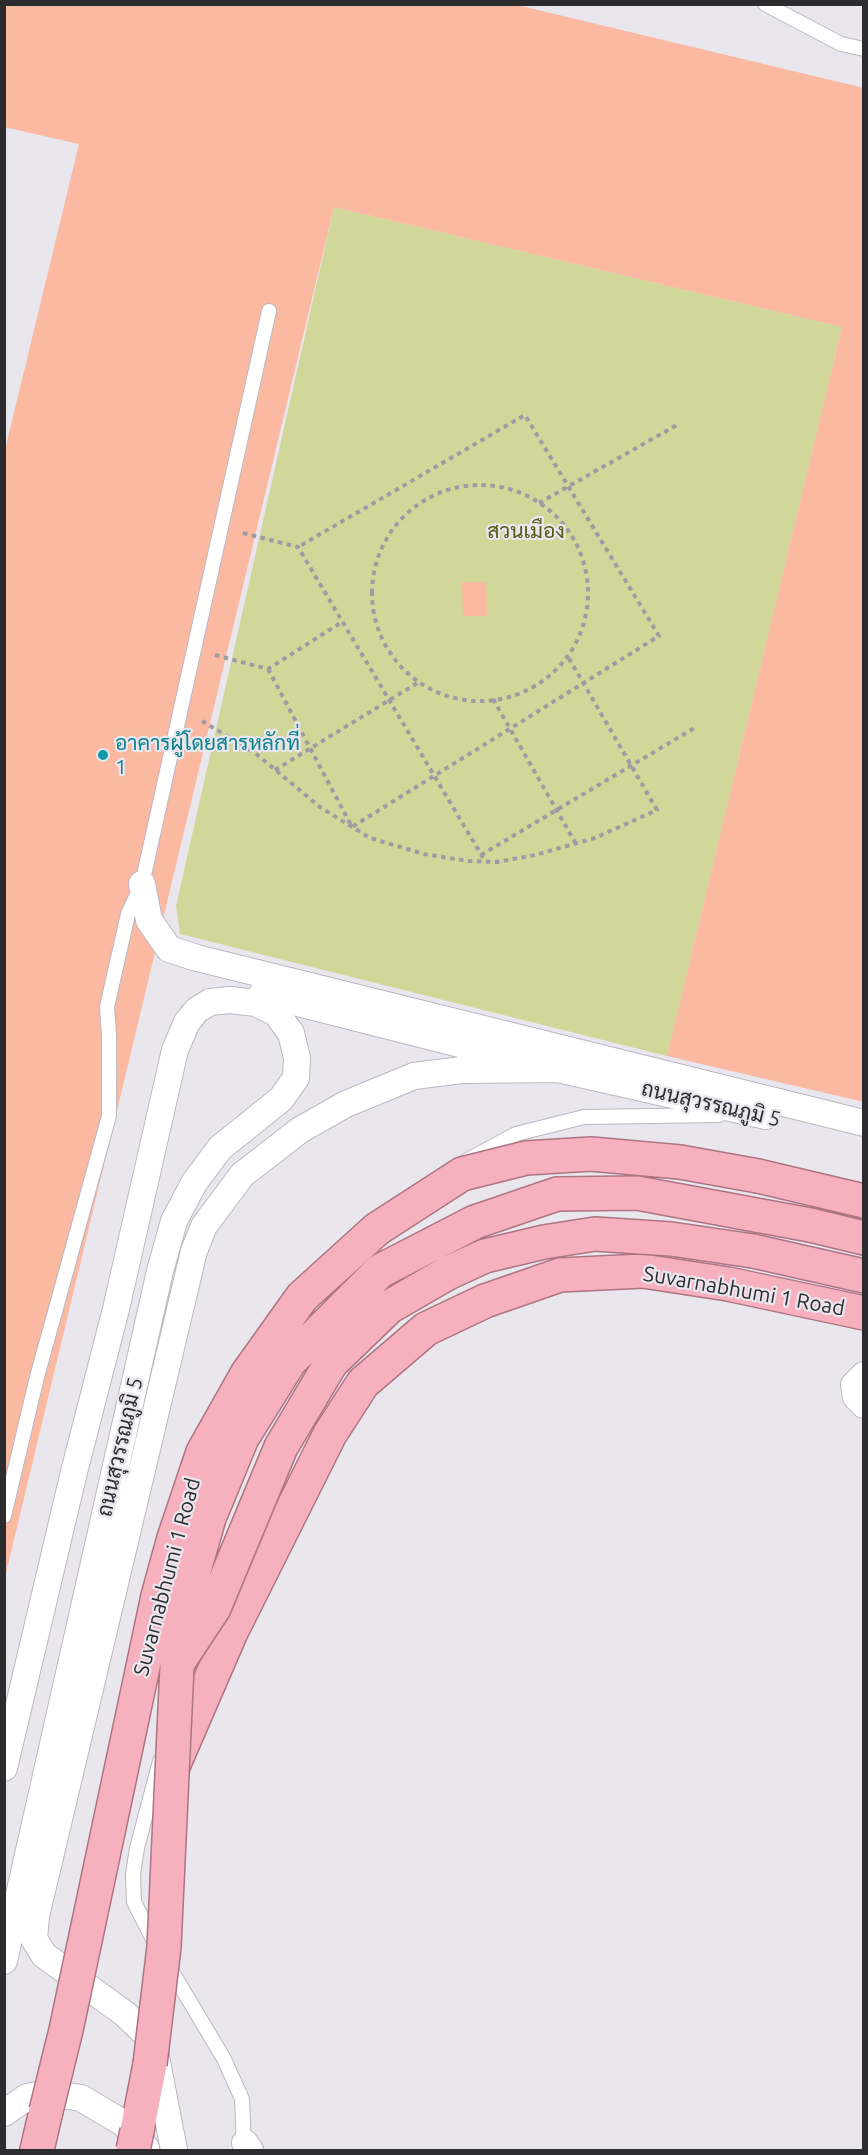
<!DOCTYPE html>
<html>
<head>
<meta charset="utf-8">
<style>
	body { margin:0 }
	#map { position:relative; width:868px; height:2155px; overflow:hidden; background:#e9e6ee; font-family:Ubuntu,sans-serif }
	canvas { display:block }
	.frame { position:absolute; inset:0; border:6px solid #2c2b2e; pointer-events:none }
</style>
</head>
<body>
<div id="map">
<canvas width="868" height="2155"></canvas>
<div class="frame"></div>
</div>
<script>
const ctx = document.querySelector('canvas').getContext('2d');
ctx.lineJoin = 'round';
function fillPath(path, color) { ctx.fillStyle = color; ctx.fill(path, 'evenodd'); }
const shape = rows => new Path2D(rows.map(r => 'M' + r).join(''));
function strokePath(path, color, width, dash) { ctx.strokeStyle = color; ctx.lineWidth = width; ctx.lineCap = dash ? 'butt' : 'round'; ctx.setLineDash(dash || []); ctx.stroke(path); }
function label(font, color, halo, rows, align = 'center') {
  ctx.font = font + ' Ubuntu,Sarabun,sans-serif'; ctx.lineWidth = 4.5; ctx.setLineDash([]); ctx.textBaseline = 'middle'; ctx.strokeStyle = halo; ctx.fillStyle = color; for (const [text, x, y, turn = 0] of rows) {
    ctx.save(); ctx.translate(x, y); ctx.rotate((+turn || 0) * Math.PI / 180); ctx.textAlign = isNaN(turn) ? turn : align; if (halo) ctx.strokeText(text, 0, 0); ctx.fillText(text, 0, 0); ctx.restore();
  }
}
fillPath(shape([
	[334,207,842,327,667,1056,180,934,176,906]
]), '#d1d699');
fillPath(shape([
	[4,4,513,4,864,88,864,1102,667,1056,842,327,334,207,5,1577,4,454,79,144,4,127],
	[462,582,486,582,487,616,463,616]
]), '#fab9a0');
const service = shape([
	[765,4,841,44,864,49],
	[466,1161,516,1134,584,1117,719,1115],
	[4,1516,37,1377,109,1116,109,1035,107,1007,128,914,142,884,269,311],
	[158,1949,134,1902,133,1874,137,1848,160,1761],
	[168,1965,224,2059,242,2099,244,2148]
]);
const minor = shape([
	[142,884,149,920,169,949,197,958,864,1123],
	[262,994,558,1069,766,1116],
	[864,1375,854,1385,856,1397,864,1405],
	[4,1768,74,1472,116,1309,175,1050,187,1022,197,1010,210,1002,230,1000,256,1003,276,1013,291,1033,297,1058,296,1078,281,1099,220,1148,194,1183,174,1221,160,1271,4,1961],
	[4,2113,27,2097,48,2093,81,2098,123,2123,146,2148],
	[245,2143,250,2150],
	[174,2150,156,2057,146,2034,125,2014,44,1955,34,1939,36,1916,194,1251,204,1226,242,1175,300,1130,346,1104,414,1076,462,1070,558,1069]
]);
const trunk = shape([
	[758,1176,864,1201],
	[810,1225,864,1238],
	[753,1251,864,1276],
	[173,1766,231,1632,330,1434,363,1383,426,1329,485,1301,560,1275,643,1271,728,1284,864,1313],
	[137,2131,150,2064],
	[37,2150,46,2111]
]);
strokePath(service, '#bbb8c0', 16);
strokePath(minor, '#bbb8c0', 28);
strokePath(trunk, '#ad7581', 36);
strokePath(shape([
	'372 593a108 108 0 1 1 216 0a108 108 0 1 1-216 0Z',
	[539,503,677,425],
	[243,533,298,547,485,861],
	[215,655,268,669,342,622],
	[268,669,352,827,659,636,525,415,298,547],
	[493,699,576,844],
	[202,721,255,753,320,807,370,838,424,854,468,861,497,862,535,855,595,838,657,810,567,655],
	[275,770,419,682],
	[481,855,696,727]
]), '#9e9ca2', 4, [4.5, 4.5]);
strokePath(service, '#fff', 14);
strokePath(minor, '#fff', 26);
strokePath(trunk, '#f6b0be', 33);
const trunkBridge = shape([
	[177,1664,214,1608,281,1447,331,1363,389,1307,448,1273,485,1256,544,1242,595,1234,671,1239,753,1251],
	[150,2064,164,1947,179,1623,209,1518,242,1438,290,1361,380,1271,475,1222,557,1194,637,1193,810,1225],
	[46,2111,66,2030,158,1596,174,1538,203,1452,247,1374,302,1297,377,1229,462,1174,526,1158,591,1154,680,1162,758,1176],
	[133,2150,137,2131]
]);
strokePath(trunkBridge, '#ad7581', 36, []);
strokePath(trunkBridge, '#f6b0be', 33);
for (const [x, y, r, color] of [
	[103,755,6,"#0f9aa8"]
]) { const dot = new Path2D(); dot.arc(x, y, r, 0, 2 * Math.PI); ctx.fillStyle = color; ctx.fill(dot); strokePath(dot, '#e9e6ee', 2); }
label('21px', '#595b13', '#e9e6ee', [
	["สวนเมือง",526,531]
]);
label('21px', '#0d838f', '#e9e6ee', [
	["อาคารผู้โดยสารหลักที่",115,743],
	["1",115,767]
], 'left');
label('21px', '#2c2b2e', '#e9e6ee', [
	["ถนนสุวรรณภูมิ 5",711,1104,13],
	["Suvarnabhumi 1 Road",744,1291,10],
	["ถนนสุวรรณภูมิ 5",120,1447,-77],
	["Suvarnabhumi 1 Road",167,1577,-75]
]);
</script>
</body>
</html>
